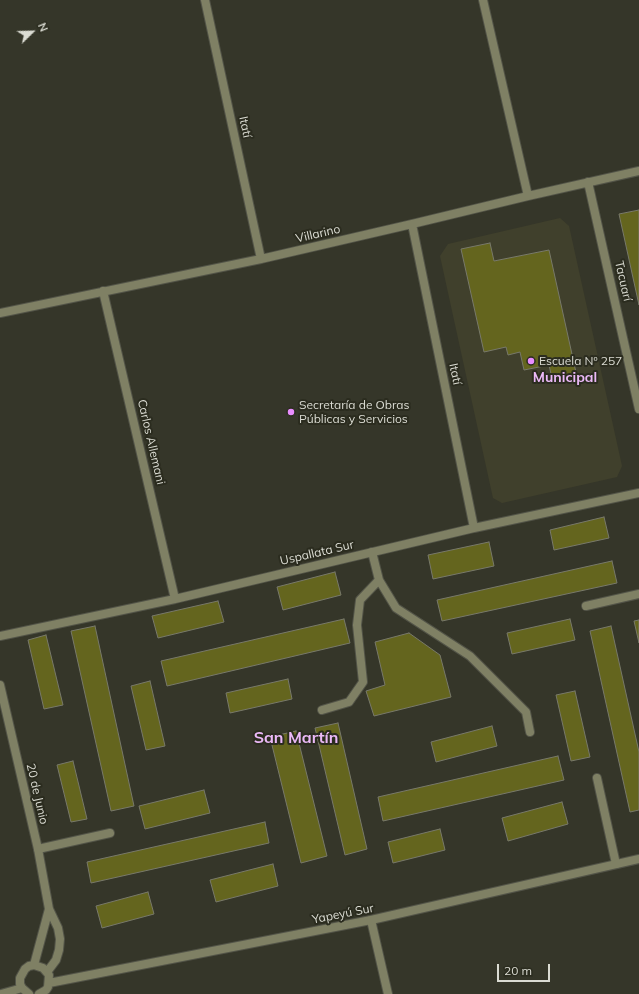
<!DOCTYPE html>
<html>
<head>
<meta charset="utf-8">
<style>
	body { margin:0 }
	#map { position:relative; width:639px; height:994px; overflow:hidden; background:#353629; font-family:Mulish,sans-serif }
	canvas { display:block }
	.north { position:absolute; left:12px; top:12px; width:40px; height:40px; -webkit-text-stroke:3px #2b2c1f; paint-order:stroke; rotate:67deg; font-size:11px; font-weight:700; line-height:16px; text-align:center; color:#dbdcd3 }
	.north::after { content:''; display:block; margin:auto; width:14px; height:18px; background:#dbdcd3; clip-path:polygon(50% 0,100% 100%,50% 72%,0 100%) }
	.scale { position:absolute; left:497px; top:964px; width:53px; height:18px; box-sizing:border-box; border:2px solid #dbdcd3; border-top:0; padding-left:5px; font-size:12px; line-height:14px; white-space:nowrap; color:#dbdcd3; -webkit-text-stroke:3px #2b2c1f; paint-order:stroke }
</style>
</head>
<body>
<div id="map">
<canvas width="639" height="994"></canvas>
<div class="north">N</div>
<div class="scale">20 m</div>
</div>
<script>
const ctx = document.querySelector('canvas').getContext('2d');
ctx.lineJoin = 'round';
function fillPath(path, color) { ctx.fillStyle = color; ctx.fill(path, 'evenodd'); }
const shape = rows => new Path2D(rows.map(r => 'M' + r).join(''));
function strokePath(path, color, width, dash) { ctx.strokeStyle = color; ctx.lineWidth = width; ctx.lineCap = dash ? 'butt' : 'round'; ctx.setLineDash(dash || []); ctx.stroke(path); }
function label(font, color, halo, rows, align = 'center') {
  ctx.font = font + ' Mulish,sans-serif'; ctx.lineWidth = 4; ctx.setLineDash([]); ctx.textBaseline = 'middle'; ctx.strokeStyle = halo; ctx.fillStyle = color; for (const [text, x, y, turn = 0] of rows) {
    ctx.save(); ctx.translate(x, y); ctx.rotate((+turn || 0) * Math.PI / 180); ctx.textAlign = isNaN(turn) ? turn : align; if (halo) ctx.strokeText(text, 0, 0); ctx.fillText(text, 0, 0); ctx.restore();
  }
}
fillPath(shape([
	[560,218,569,226,622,466,617,477,502,503,493,498,440,256,448,244]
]), '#40402c');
const building = shape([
	[639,210,639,305,619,214,639,210],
	[490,243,494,261,549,250,577,377,553,383,549,365,524,370,520,352,508,355,506,347,484,352,461,249,490,243],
	[604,517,609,538,554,550,550,530,604,517],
	[489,542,494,566,433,579,428,555,489,542],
	[612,561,617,583,442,621,437,600,612,561],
	[335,572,341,595,283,610,277,587,335,572],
	[218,601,224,622,158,638,152,616,218,601],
	[344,619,350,643,167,686,161,661,344,619],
	[570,619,575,640,512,654,507,633,570,619],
	[639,620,639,643,634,621,639,620],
	[95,626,134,806,111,811,71,631,95,626],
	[611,626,639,752,639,810,630,812,590,631,611,626],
	[409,633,440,655,451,697,374,716,366,691,385,685,375,642,409,633],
	[46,635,63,705,44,709,28,640,46,635],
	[288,679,292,699,230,713,226,693,288,679],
	[150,681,165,746,146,750,131,686,150,681],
	[575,691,590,757,571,761,556,695,575,691],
	[338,723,367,849,345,855,315,728,338,723],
	[492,726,497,746,436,762,431,742,492,726],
	[296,731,327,856,301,863,270,737,296,731],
	[558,756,564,780,383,821,378,797,558,756],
	[73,761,87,819,71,822,57,765,73,761],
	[204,790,210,813,145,829,139,806,204,790],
	[562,802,568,824,508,841,502,818,562,802],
	[265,822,269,843,91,883,87,862,265,822],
	[440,829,445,850,393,863,388,842,440,829],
	[273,864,278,886,216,902,210,880,273,864],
	[148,892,154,914,102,928,96,906,148,892]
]);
fillPath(building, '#64651e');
strokePath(building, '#78796a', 1);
const service = shape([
	[372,552,379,580,396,608,470,656,526,712,530,732],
	[586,606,639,594],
	[322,710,349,702,363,682,357,625,360,600,379,580],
	[597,778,616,864],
	[38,849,110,833]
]);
const minor = shape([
	[205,0,261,259],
	[483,0,528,196],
	[588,182,639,409],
	[412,224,474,528],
	[103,291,175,599],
	[0,313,261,259,412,224,528,196,639,171],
	[0,636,175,599,474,528,639,493],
	[371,920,388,994]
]);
const tertiary = shape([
	[0,685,38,849,49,909,58,928,60,939,59,950,56,960,47,972],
	[34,965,49,909],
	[49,983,371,920,639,859],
	[1,994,22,988],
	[29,994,22,988,20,984,20,978,25,969,29,966,34,965,43,968,49,975,48,987,46,990,39,994]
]);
strokePath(service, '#535448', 10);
strokePath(minor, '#535448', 10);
strokePath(tertiary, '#535448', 10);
strokePath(service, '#7f8064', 8);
strokePath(minor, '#7f8064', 8);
strokePath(tertiary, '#7f8064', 8);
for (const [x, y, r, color] of [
	[531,361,4,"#e98dfe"],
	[291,412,4,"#e98dfe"]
]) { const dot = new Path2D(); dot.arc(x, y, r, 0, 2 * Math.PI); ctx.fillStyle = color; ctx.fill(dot); strokePath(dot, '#2b2c1f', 1.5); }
label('12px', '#dbdcd3', '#2b2c1f', [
	["Itatí",245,127,78],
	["Villarino",318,234,-13],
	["Tacuarí",623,281,77],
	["Itatí",455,374,78],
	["Carlos Allemani",151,442,77],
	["Uspallata Sur",317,553,-13],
	["20 de Junio",37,794,77],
	["Yapeyú Sur",343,914,-11]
]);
label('12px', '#dbdcd3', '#2b2c1f', [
	["Escuela Nº 257",539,361],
	["Secretaría de Obras",299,405],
	["Públicas y Servicios",299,419]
], 'left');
label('bold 14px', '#ebb9f7', '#2b2c1f', [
	["Municipal",565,378]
]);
label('bold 16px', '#ebb9f7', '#2b2c1f', [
	["San Martín",296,738]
]);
</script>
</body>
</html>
